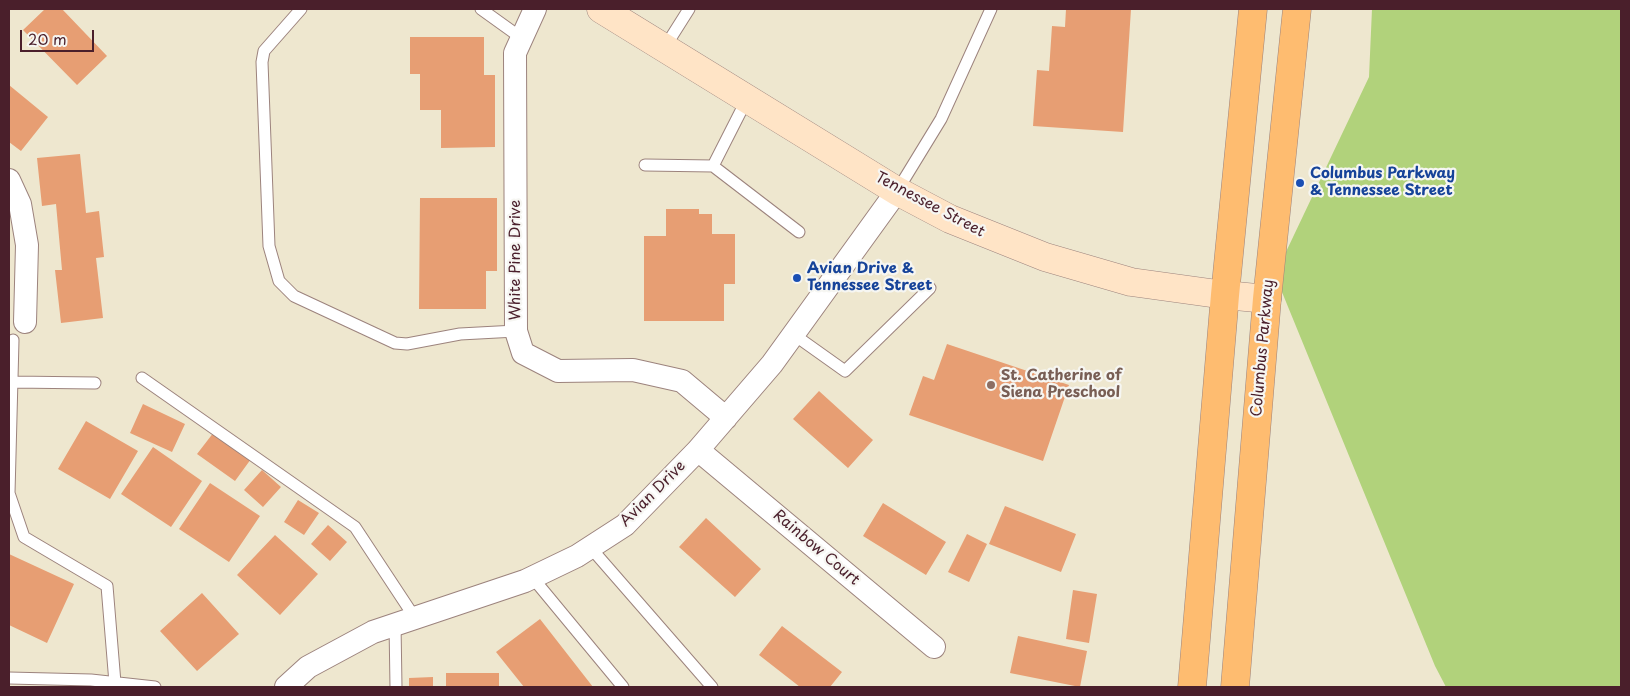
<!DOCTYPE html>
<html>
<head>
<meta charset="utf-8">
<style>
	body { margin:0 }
	#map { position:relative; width:1630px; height:696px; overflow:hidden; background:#eee7cf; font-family:"Playpen Sans",sans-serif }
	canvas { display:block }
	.frame { position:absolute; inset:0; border:10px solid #4a1f2b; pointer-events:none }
	.scale { position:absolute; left:20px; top:30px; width:74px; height:22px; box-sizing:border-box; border:2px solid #4a1f2b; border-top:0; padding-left:6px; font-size:15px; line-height:18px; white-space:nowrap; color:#4a1f2b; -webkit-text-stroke:4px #f6f6f2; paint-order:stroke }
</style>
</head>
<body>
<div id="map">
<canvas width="1630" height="696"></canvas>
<div class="frame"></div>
<div class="scale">20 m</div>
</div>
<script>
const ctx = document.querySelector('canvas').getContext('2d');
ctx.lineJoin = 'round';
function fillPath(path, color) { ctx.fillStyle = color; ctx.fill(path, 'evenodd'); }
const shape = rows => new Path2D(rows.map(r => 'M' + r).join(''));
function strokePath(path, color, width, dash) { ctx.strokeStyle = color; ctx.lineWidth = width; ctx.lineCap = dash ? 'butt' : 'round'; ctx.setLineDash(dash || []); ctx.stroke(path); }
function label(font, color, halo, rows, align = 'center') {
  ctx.font = font + ' "Playpen Sans",sans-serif'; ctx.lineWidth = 4.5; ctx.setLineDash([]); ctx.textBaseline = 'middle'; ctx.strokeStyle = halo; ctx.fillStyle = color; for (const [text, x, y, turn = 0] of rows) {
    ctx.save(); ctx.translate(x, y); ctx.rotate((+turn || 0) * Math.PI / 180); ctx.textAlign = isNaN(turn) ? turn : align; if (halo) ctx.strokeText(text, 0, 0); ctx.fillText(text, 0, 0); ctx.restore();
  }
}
fillPath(shape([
	[1372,9,1621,9,1621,687,1446,687,1435,666,1275,275,1369,77]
]), '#b1d27b');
fillPath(shape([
	[45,9,62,9,107,56,77,85,23,30],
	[1066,9,1131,9,1123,132,1033,126,1037,70,1049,71,1052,26,1065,27],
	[410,37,484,37,484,75,495,75,495,147,441,148,441,110,420,110,420,74,410,74],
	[9,85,48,117,21,151,9,142],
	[80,154,86,213,99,211,104,257,96,258,103,318,61,323,55,270,62,270,56,204,42,206,37,158],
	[420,198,497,198,497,271,486,271,486,309,419,309],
	[666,209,699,209,699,214,712,214,712,234,735,234,735,284,724,284,724,321,644,321,644,236,666,236],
	[947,344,1069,385,1043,461,909,415,923,376,934,380],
	[819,391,873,440,848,468,793,419],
	[143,404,185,424,172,452,130,433],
	[86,421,138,451,110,499,58,469],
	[214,432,251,459,235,481,197,454],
	[153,447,202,481,171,527,121,494],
	[262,470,281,487,263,507,244,490],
	[210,483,260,516,229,562,179,529],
	[298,500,319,513,304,535,284,522],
	[883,503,946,542,926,575,863,536],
	[1005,506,1076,534,1061,572,989,544],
	[706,518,761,569,735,597,679,547],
	[328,525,347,542,330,561,311,544],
	[967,534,987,544,969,582,948,572],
	[275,535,318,574,280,615,237,575],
	[9,554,74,584,47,643,9,625],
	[1073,590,1097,594,1089,643,1066,639],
	[202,593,239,634,197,671,160,631],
	[540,619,593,687,524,687,496,652],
	[782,626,842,672,830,687,800,687,759,655],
	[1018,636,1087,651,1080,687,1010,673],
	[446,673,499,673,499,687,446,687],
	[433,677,433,687,409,687,409,678]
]), '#e79e73');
const lane = shape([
	[301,9,264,51,262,62,269,246,279,281,294,296,395,343,407,344,460,334,516,331],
	[481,9,520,37],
	[665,47,689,9],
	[747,99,713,166,799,232],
	[645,165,713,166],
	[897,191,941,119,991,9],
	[793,334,845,371,930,288],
	[13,340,9,493,24,537,107,586,115,683],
	[142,378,355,527,415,618],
	[12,382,95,383],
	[590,547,712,687],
	[532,577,623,687],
	[395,624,396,687],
	[9,678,91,680,155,687]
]);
const street = shape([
	[535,9,515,53,516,331,523,353,558,371,633,370,682,381,726,418],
	[9,180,20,204,27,245,25,322],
	[698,450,934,647],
	[286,687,308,667,373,632,525,581,577,556,625,525,698,450,772,364,897,191]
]);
const secondary = shape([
	[601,9,897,191,950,219,1045,257,1131,282,1225,295,1267,299]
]);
const primary = shape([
	[1192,687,1225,295,1253,9],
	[1235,687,1267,299,1297,9]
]);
strokePath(lane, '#9c837d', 13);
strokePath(street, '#9c837d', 24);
strokePath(secondary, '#9c837d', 29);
strokePath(primary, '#9c837d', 29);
strokePath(lane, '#fff', 11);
strokePath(street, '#fff', 22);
strokePath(secondary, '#ffe4c6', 28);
strokePath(primary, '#febc70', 28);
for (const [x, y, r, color] of [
	[1300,183,5,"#1a4fb4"],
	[797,278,5,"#1a4fb4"],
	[991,385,5,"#8d6e63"]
]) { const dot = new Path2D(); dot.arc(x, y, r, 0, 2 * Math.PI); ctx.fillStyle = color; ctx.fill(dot); strokePath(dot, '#f6f6f2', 2); }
label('bold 15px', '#164399', '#f6f6f2', [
	["Columbus Parkway",1310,174],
	["& Tennessee Street",1310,191],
	["Avian Drive &",807,269],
	["Tennessee Street",807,286]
], 'left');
label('15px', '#4a1f2b', '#f6f6f2', [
	["Tennessee Street",930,205,28],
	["White Pine Drive",516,260,-90],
	["Columbus Parkway",1263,348,-85],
	["Avian Drive",653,494,-45],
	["Rainbow Court",816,548,40]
]);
label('bold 15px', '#785e54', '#f6f6f2', [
	["St. Catherine of",1001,376],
	["Siena Preschool",1001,393]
], 'left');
</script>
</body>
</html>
